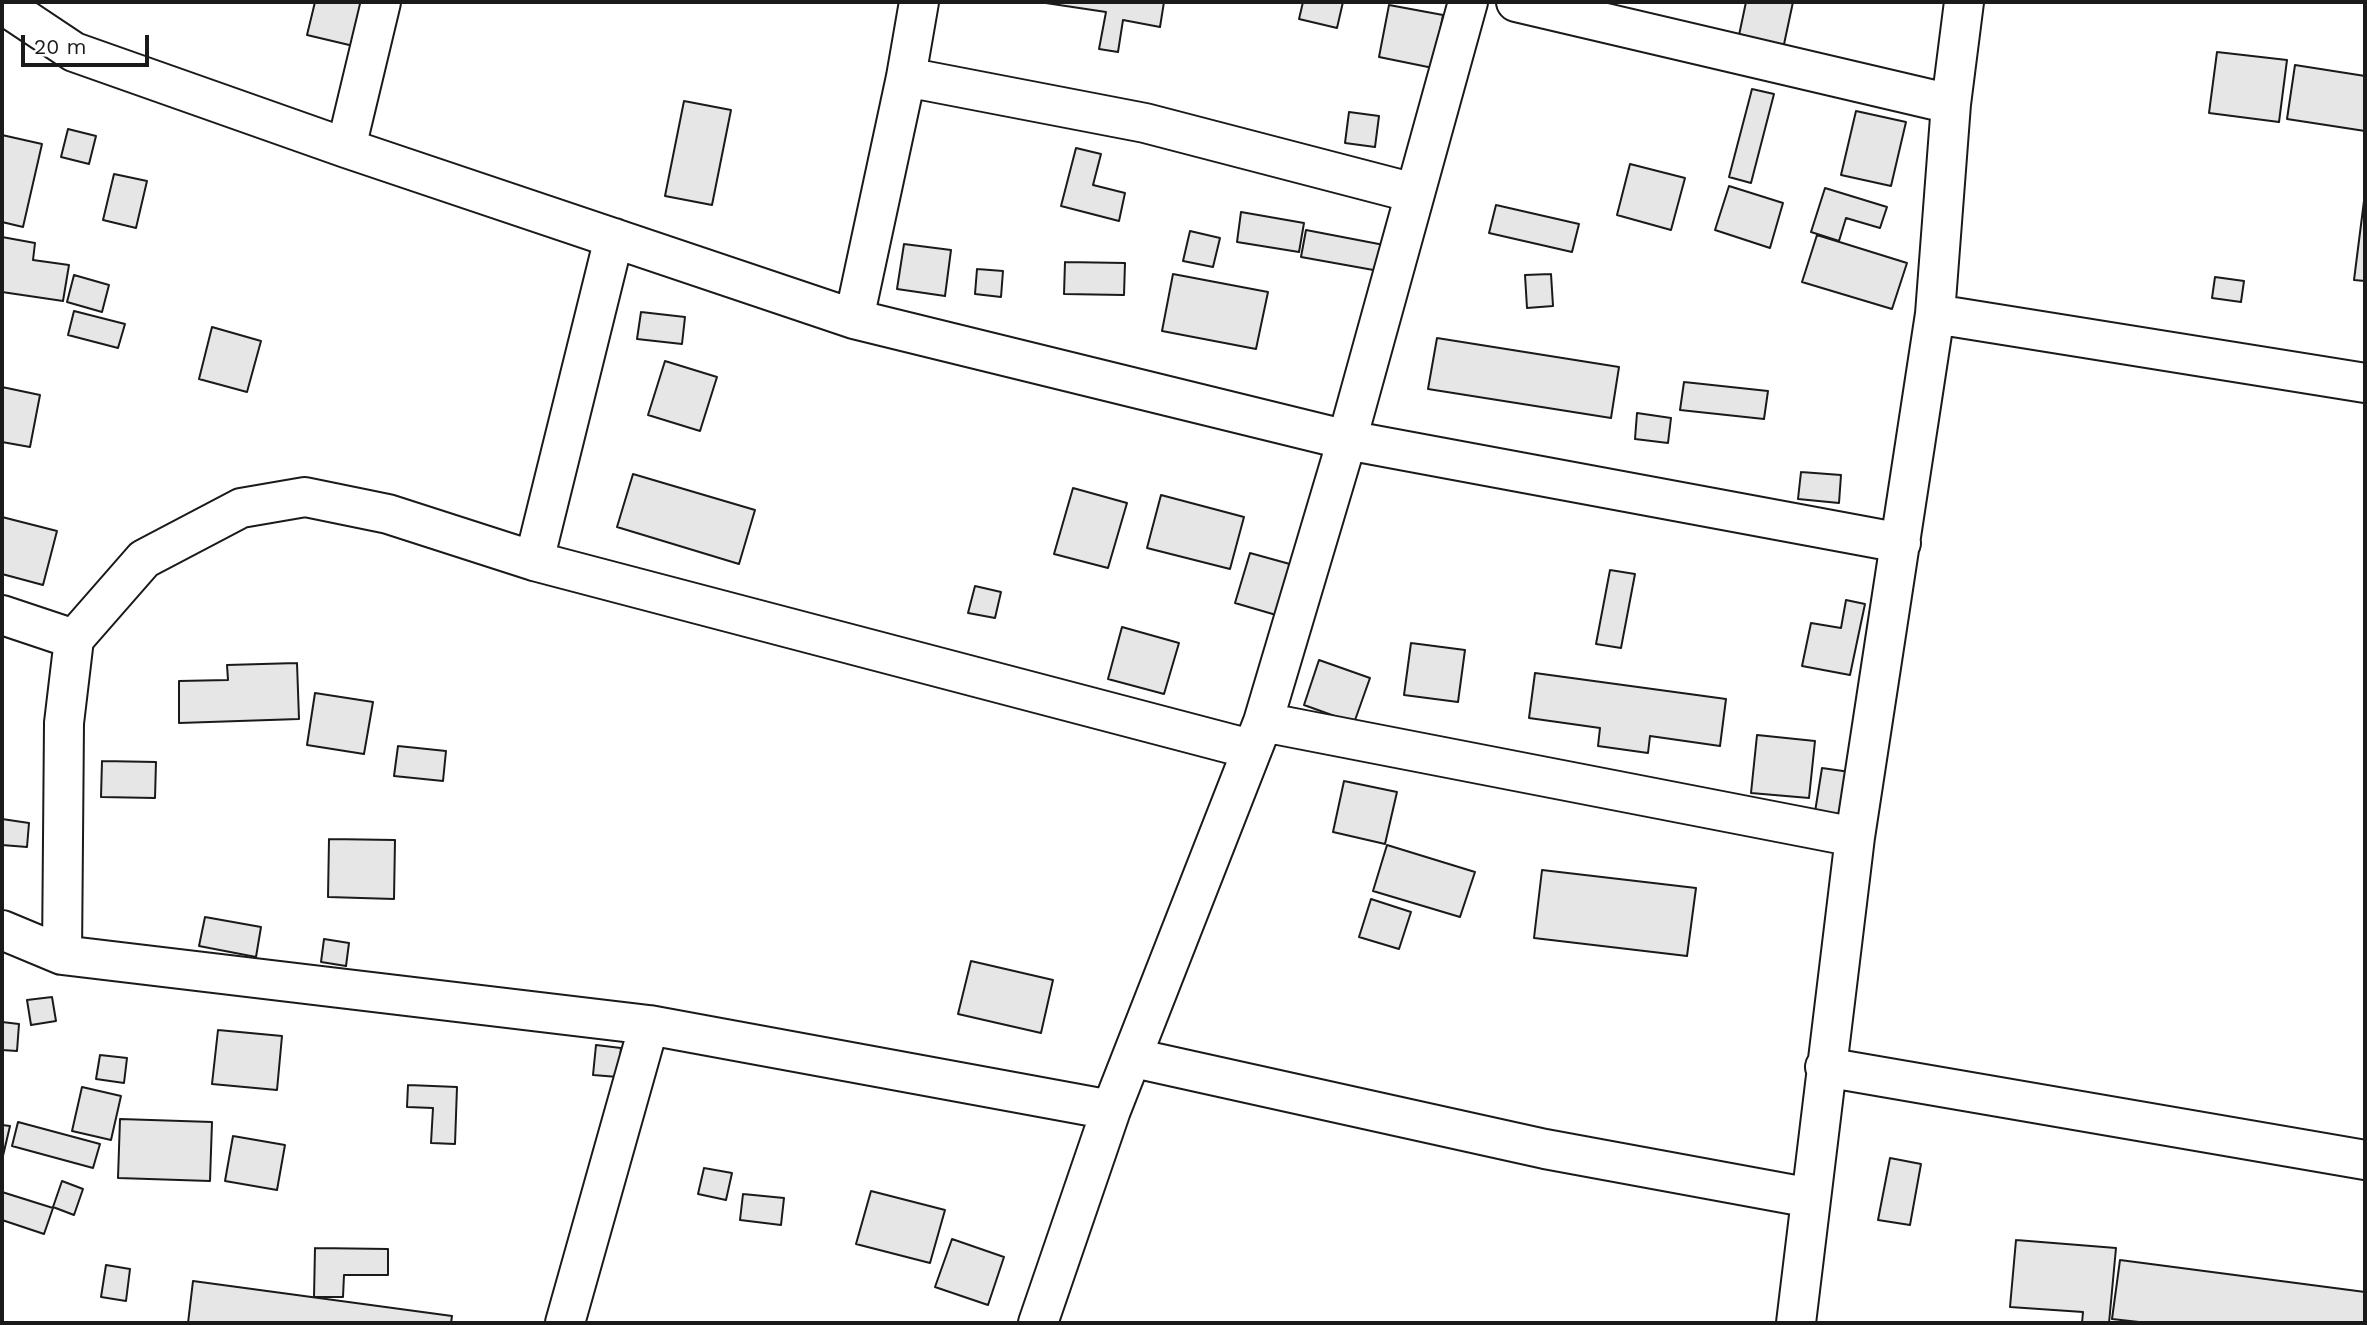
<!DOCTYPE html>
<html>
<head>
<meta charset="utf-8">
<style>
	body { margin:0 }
	#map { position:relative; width:2367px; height:1325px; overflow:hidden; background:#fff; font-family:"Work Sans",sans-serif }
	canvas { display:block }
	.frame { position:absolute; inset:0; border:4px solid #1a1a1a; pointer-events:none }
	.scale { position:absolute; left:21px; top:35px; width:128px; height:32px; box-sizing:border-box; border:4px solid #1a1a1a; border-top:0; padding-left:9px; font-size:21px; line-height:24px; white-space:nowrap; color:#1a1a1a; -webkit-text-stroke:5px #fff; paint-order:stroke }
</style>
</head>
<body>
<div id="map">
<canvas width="2367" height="1325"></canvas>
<div class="frame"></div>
<div class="scale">20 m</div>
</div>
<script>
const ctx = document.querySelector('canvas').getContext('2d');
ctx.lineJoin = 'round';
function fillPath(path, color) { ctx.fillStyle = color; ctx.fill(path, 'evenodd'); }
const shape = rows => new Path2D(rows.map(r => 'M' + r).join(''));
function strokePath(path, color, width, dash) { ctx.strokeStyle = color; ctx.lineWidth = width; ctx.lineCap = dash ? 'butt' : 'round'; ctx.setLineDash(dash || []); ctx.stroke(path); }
const building = shape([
	[315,2,373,2,362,48,307,35,315,2],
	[1039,2,1164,2,1160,27,1123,20,1118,52,1099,49,1106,12,1039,2],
	[1303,2,1343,2,1337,28,1299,19,1303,2],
	[1746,2,1793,2,1783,49,1738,40,1746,2],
	[1389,5,1443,15,1433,68,1379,57,1389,5],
	[2217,52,2287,60,2279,122,2209,113,2217,52],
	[2295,65,2365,76,2365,131,2287,119,2295,65],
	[1752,89,1774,94,1751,183,1729,177,1752,89],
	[684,101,731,110,712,205,665,196,684,101],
	[1856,111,1906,122,1891,186,1841,175,1856,111],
	[1349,112,1379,116,1375,147,1345,143,1349,112],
	[68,129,96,136,89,164,61,157,68,129],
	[2,135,42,144,23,227,2,222,2,135],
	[1076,148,1101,154,1093,185,1125,193,1119,221,1061,206,1076,148],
	[1630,164,1685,178,1671,230,1617,215,1630,164],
	[114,174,147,181,136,228,103,220,114,174],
	[1729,186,1783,203,1770,248,1715,230,1729,186],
	[1825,188,1887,207,1880,228,1846,218,1839,241,1811,232,1825,188],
	[2365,193,2365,281,2354,280,2365,193],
	[1496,205,1579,224,1572,252,1489,233,1496,205],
	[1241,212,1304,223,1299,252,1237,242,1241,212],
	[1306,230,1384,245,1379,271,1301,257,1306,230],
	[1190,231,1220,238,1213,267,1183,261,1190,231],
	[1817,235,1907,263,1892,309,1802,282,1817,235],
	[2,237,35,243,33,260,69,265,63,301,2,292,2,237],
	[904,244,951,250,945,296,897,289,904,244],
	[1065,262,1125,263,1124,295,1064,294,1065,262],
	[977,269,1003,271,1001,297,975,294,977,269],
	[1173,274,1268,292,1256,349,1162,331,1173,274],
	[1551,274,1553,306,1527,308,1525,275,1551,274],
	[74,275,109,285,102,312,67,302,74,275],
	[2215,277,2244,281,2241,302,2212,298,2215,277],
	[74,311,125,324,118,348,68,335,74,311],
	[641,312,685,317,682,344,637,339,641,312],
	[212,327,261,341,247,392,199,379,212,327],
	[1437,338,1619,367,1611,418,1428,389,1437,338],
	[665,361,717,377,700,431,648,415,665,361],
	[1684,382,1768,391,1764,419,1680,410,1684,382],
	[2,387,40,395,30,447,2,442,2,387],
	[1637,413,1671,418,1668,443,1635,439,1637,413],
	[1801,472,1841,475,1839,503,1798,499,1801,472],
	[633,474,755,510,739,564,617,527,633,474],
	[1073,488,1127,503,1108,568,1054,554,1073,488],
	[1161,495,1244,517,1230,569,1147,548,1161,495],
	[2,517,57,531,43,585,2,574,2,517],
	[1250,553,1297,566,1283,617,1235,603,1250,553],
	[1610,570,1635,574,1621,648,1596,644,1610,570],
	[975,586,1001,592,995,618,968,613,975,586],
	[1846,600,1865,604,1850,675,1802,666,1811,623,1841,628,1846,600],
	[1122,627,1179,643,1164,694,1108,679,1122,627],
	[1411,643,1465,650,1458,702,1404,695,1411,643],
	[1319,660,1370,678,1354,723,1304,705,1319,660],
	[297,663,299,719,179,723,179,681,228,680,227,665,297,663],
	[1535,673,1726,699,1720,746,1650,736,1648,753,1598,746,1600,728,1529,718,1535,673],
	[315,693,373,702,364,754,307,745,315,693],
	[1757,735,1815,741,1809,798,1751,793,1757,735],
	[398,746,446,751,443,781,394,776,398,746],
	[102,761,156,762,155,798,101,797,102,761],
	[1822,768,1857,773,1850,817,1815,812,1822,768],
	[1344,781,1397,792,1385,844,1333,832,1344,781],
	[2,819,29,823,27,847,2,845,2,819],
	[329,839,395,840,394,899,328,897,329,839],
	[1387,845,1475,872,1460,917,1373,891,1387,845],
	[1542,870,1696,888,1687,956,1534,938,1542,870],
	[1371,899,1411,912,1399,949,1359,937,1371,899],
	[205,917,261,927,256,957,199,946,205,917],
	[324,939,349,943,346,966,321,962,324,939],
	[971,961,1053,980,1041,1033,958,1014,971,961],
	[52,997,56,1021,31,1025,27,1000,52,997],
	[2,1022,19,1024,17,1051,2,1050,2,1022],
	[218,1030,282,1036,277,1090,212,1084,218,1030],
	[596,1045,621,1048,618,1077,593,1075,596,1045],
	[100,1055,127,1058,124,1083,96,1079,100,1055],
	[408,1085,457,1087,455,1144,431,1143,433,1108,407,1107,408,1085],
	[82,1087,121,1096,111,1140,72,1131,82,1087],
	[120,1119,212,1122,210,1181,118,1178,120,1119],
	[18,1122,100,1144,93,1168,12,1146,18,1122],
	[2,1125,10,1126,2,1160,2,1125],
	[233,1136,285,1145,277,1190,225,1181,233,1136],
	[1890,1158,1921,1164,1910,1225,1878,1220,1890,1158],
	[704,1168,732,1173,726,1200,698,1194,704,1168],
	[62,1181,83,1189,74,1215,53,1207,62,1181],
	[871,1191,945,1210,930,1263,856,1244,871,1191],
	[2,1192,53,1208,44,1234,2,1220,2,1192],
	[743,1194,784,1198,781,1225,740,1220,743,1194],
	[952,1239,1004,1257,988,1305,935,1287,952,1239],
	[2016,1240,2116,1248,2109,1323,2082,1323,2083,1312,2010,1307,2016,1240],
	[315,1248,388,1249,388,1275,344,1275,343,1297,314,1297,315,1248],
	[2120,1260,2365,1292,2365,1323,2148,1323,2112,1319,2120,1260],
	[106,1265,130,1269,126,1301,101,1297,106,1265],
	[193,1281,452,1316,451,1323,188,1323,193,1281]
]);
fillPath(building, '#e6e6e6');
strokePath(building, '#1a1a1a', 2);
const minor = shape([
	[1516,2,1951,104],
	[2,4,74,52,346,148,854,319,1347,440,1901,543],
	[906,77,1145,123,1414,193],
	[346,148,381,2],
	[1935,314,1951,104,1964,2],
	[854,319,906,77,919,2],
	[534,561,614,238],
	[2,615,74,639],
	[1263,722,1855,837],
	[2,930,62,955,649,1025,1111,1110],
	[62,955,64,723,74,639,144,559,241,508,305,497,388,514,534,561,1250,749],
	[1134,1058,1545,1149,1811,1198],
	[1825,1067,2365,1160],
	[565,1323,649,1025],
	[1038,1323,1111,1110,1263,722,1347,440,1468,2],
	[1796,1323,1855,837,1935,314,2365,383]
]);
strokePath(minor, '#1a1a1a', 42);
strokePath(minor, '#fff', 38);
</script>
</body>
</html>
